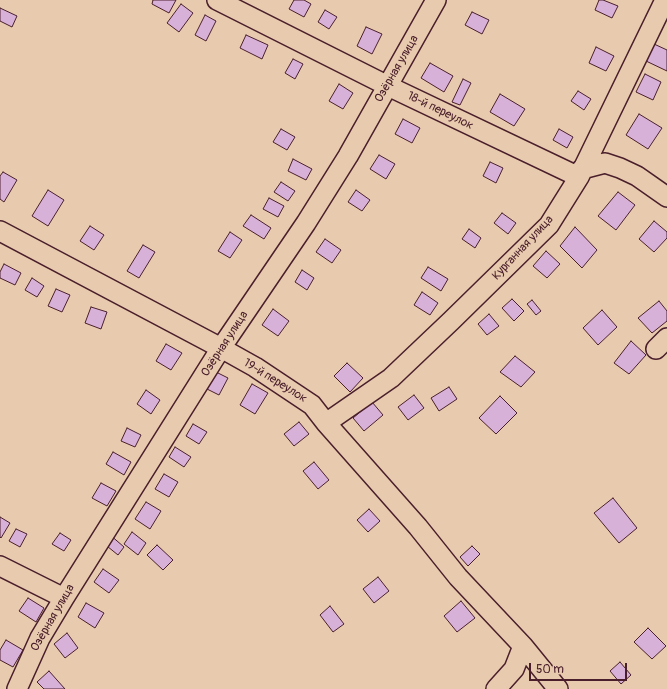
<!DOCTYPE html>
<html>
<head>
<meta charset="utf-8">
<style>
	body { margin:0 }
	#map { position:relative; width:667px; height:689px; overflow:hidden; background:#e8cbaf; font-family:Pangolin,sans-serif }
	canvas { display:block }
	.scale { position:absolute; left:529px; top:663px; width:98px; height:18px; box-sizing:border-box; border:2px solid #4a1f2b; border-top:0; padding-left:5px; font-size:12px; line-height:14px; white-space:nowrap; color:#4a1f2b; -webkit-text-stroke:3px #e8cbaf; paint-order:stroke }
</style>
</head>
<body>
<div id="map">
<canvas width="667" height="689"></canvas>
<div class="scale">50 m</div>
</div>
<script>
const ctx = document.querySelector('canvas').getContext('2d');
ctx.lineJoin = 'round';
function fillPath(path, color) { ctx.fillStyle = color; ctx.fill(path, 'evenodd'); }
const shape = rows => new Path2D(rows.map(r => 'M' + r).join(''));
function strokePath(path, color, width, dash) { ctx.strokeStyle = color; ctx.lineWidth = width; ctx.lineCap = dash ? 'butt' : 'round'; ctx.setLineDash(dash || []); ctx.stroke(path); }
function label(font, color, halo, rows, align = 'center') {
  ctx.font = font + ' Pangolin,sans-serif'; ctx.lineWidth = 3.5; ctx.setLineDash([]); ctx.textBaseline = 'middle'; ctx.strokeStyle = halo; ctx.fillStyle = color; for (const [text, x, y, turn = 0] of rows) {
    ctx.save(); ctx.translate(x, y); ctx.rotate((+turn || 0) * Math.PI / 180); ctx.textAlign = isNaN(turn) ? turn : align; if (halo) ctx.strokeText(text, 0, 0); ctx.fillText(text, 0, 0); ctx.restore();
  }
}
const building = shape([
	[153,0,176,0,169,13,152,4,153,0],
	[294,0,304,0,311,4,304,17,289,9,294,0],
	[599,0,603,0,618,6,612,18,595,10,599,0],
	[181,4,193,13,179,32,167,23,181,4],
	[0,8,17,16,12,27,0,21,0,8],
	[325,10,337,17,329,29,318,22,325,10],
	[472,12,489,20,482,34,465,25,472,12],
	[205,15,216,21,206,41,195,35,205,15],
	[366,27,382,34,372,54,357,46,366,27],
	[246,35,268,45,262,59,240,48,246,35],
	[654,44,667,50,667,71,646,61,654,44],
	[596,47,614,56,606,71,589,63,596,47],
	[293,59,303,64,295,79,285,73,293,59],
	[430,63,453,76,444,92,421,78,430,63],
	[645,74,661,82,653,100,636,92,645,74],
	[463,79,471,83,460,105,452,102,463,79],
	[339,84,353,93,343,109,329,101,339,84],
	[578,91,591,99,584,110,571,101,578,91],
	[500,94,525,109,514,126,490,112,500,94],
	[639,114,662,128,648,149,626,135,639,114],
	[403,119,420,128,412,143,395,134,403,119],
	[281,129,295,137,287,150,273,142,281,129],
	[559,129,573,137,567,148,553,140,559,129],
	[379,155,395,164,386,179,370,169,379,155],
	[293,159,312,169,306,180,288,171,293,159],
	[490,162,503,168,496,183,483,176,490,162],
	[3,172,17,180,4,202,0,199,0,176,3,172],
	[281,182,295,191,288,201,274,192,281,182],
	[48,190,64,200,48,226,32,216,48,190],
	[356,190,370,200,362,211,348,202,356,190],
	[618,192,635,205,616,230,598,216,618,192],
	[269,198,284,206,278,217,263,209,269,198],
	[502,213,516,223,508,234,494,223,502,213],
	[251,215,271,228,264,239,243,226,251,215],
	[654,221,667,232,667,238,654,252,639,239,654,221],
	[90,226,104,235,94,250,80,241,90,226],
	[575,227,597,250,582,268,560,246,575,227],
	[469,229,481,238,475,248,462,239,469,229],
	[230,232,242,240,230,258,218,251,230,232],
	[325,239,341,250,332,263,316,252,325,239],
	[143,245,155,252,139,278,127,271,143,245],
	[546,251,560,264,547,278,533,266,546,251],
	[4,264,21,273,15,285,0,278,0,272,4,264],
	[428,267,448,279,441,291,421,278,428,267],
	[302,270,314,278,307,290,295,282,302,270],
	[32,278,44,286,37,297,25,290,32,278],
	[56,289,70,295,62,312,48,306,56,289],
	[422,292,438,303,430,315,414,305,422,292],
	[512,299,524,311,514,321,502,308,512,299],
	[532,300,541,311,536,315,527,304,532,300],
	[659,301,667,311,667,321,652,333,638,318,659,301],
	[91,307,107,312,101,329,85,323,91,307],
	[273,309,289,321,278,336,262,325,273,309],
	[602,310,617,327,598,345,583,328,602,310],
	[489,314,499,326,487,335,478,324,489,314],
	[631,341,646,355,629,374,614,363,631,341],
	[166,344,182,353,171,370,156,361,166,344],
	[515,356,535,372,521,387,500,372,515,356],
	[347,363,363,378,350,392,334,376,347,363],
	[216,372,228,378,219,395,207,389,216,372],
	[252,384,268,393,255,414,240,405,252,384],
	[449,387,457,399,439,411,431,398,449,387],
	[146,390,160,400,151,414,137,404,146,390],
	[414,395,424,408,408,420,398,407,414,395],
	[500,396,517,413,496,434,479,418,500,396],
	[372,402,383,415,364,431,353,418,372,402],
	[299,422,309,434,294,446,284,434,299,422],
	[193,424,207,432,199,444,186,436,193,424],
	[127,428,141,435,135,447,121,441,127,428],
	[175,447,191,457,184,467,169,457,175,447],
	[113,452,131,462,124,475,106,464,113,452],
	[314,462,329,480,318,489,303,471,314,462],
	[164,474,178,482,169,497,155,489,164,474],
	[101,483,116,491,107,506,92,498,101,483],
	[613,498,637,528,619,543,594,513,613,498],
	[146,502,161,511,150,529,135,519,146,502],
	[369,509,380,521,368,532,357,520,369,509],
	[0,517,10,523,1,538,0,537,0,517],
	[16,529,27,534,20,547,9,541,16,529],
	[132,532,146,543,138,555,124,544,132,532],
	[60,533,71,540,64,551,52,544,60,533],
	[109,534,124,547,118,555,102,542,109,534],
	[157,545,173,560,163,570,147,555,157,545],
	[472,546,480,554,468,566,460,557,472,546],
	[103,569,119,580,109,593,94,582,103,569],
	[378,577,389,591,374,603,363,589,378,577],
	[28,598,44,608,36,622,19,611,28,598],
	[461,601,475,618,457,632,444,616,461,601],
	[86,603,104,613,95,628,78,617,86,603],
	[330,606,344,624,333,632,320,615,330,606],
	[648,628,666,646,652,659,634,642,648,628],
	[67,633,78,648,65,658,54,644,67,633],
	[6,640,23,650,13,667,0,660,0,650,6,640],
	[620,662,631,675,621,684,610,671,620,662],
	[49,671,65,689,44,689,37,682,49,671]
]);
fillPath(building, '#d8b1d8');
strokePath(building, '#4a1f2b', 1);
const minor = shape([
	[217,0,388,86,579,177],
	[582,169,605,163,620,168,637,176,667,197],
	[0,231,221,348,255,367,312,405,326,423,418,527,458,577,523,646,558,689],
	[656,349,667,338],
	[326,423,391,378,451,321,549,225,579,177,665,0],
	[0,566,64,598],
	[17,689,40,638,64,598,221,348,306,223,348,156,436,0],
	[496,689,514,669,523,646]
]);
strokePath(minor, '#4a1f2b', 22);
strokePath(minor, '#e8cbaf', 19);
label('12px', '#4a1f2b', '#e8cbaf', [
	["Озёрная улица",397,69,-60],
	["18-й переулок",440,111,26],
	["Курганная улица",523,248,-47],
	["Озёрная улица",225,344,-57],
	["19-й переулок",275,381,32],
	["Озёрная улица",53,618,-60]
]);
</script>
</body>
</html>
